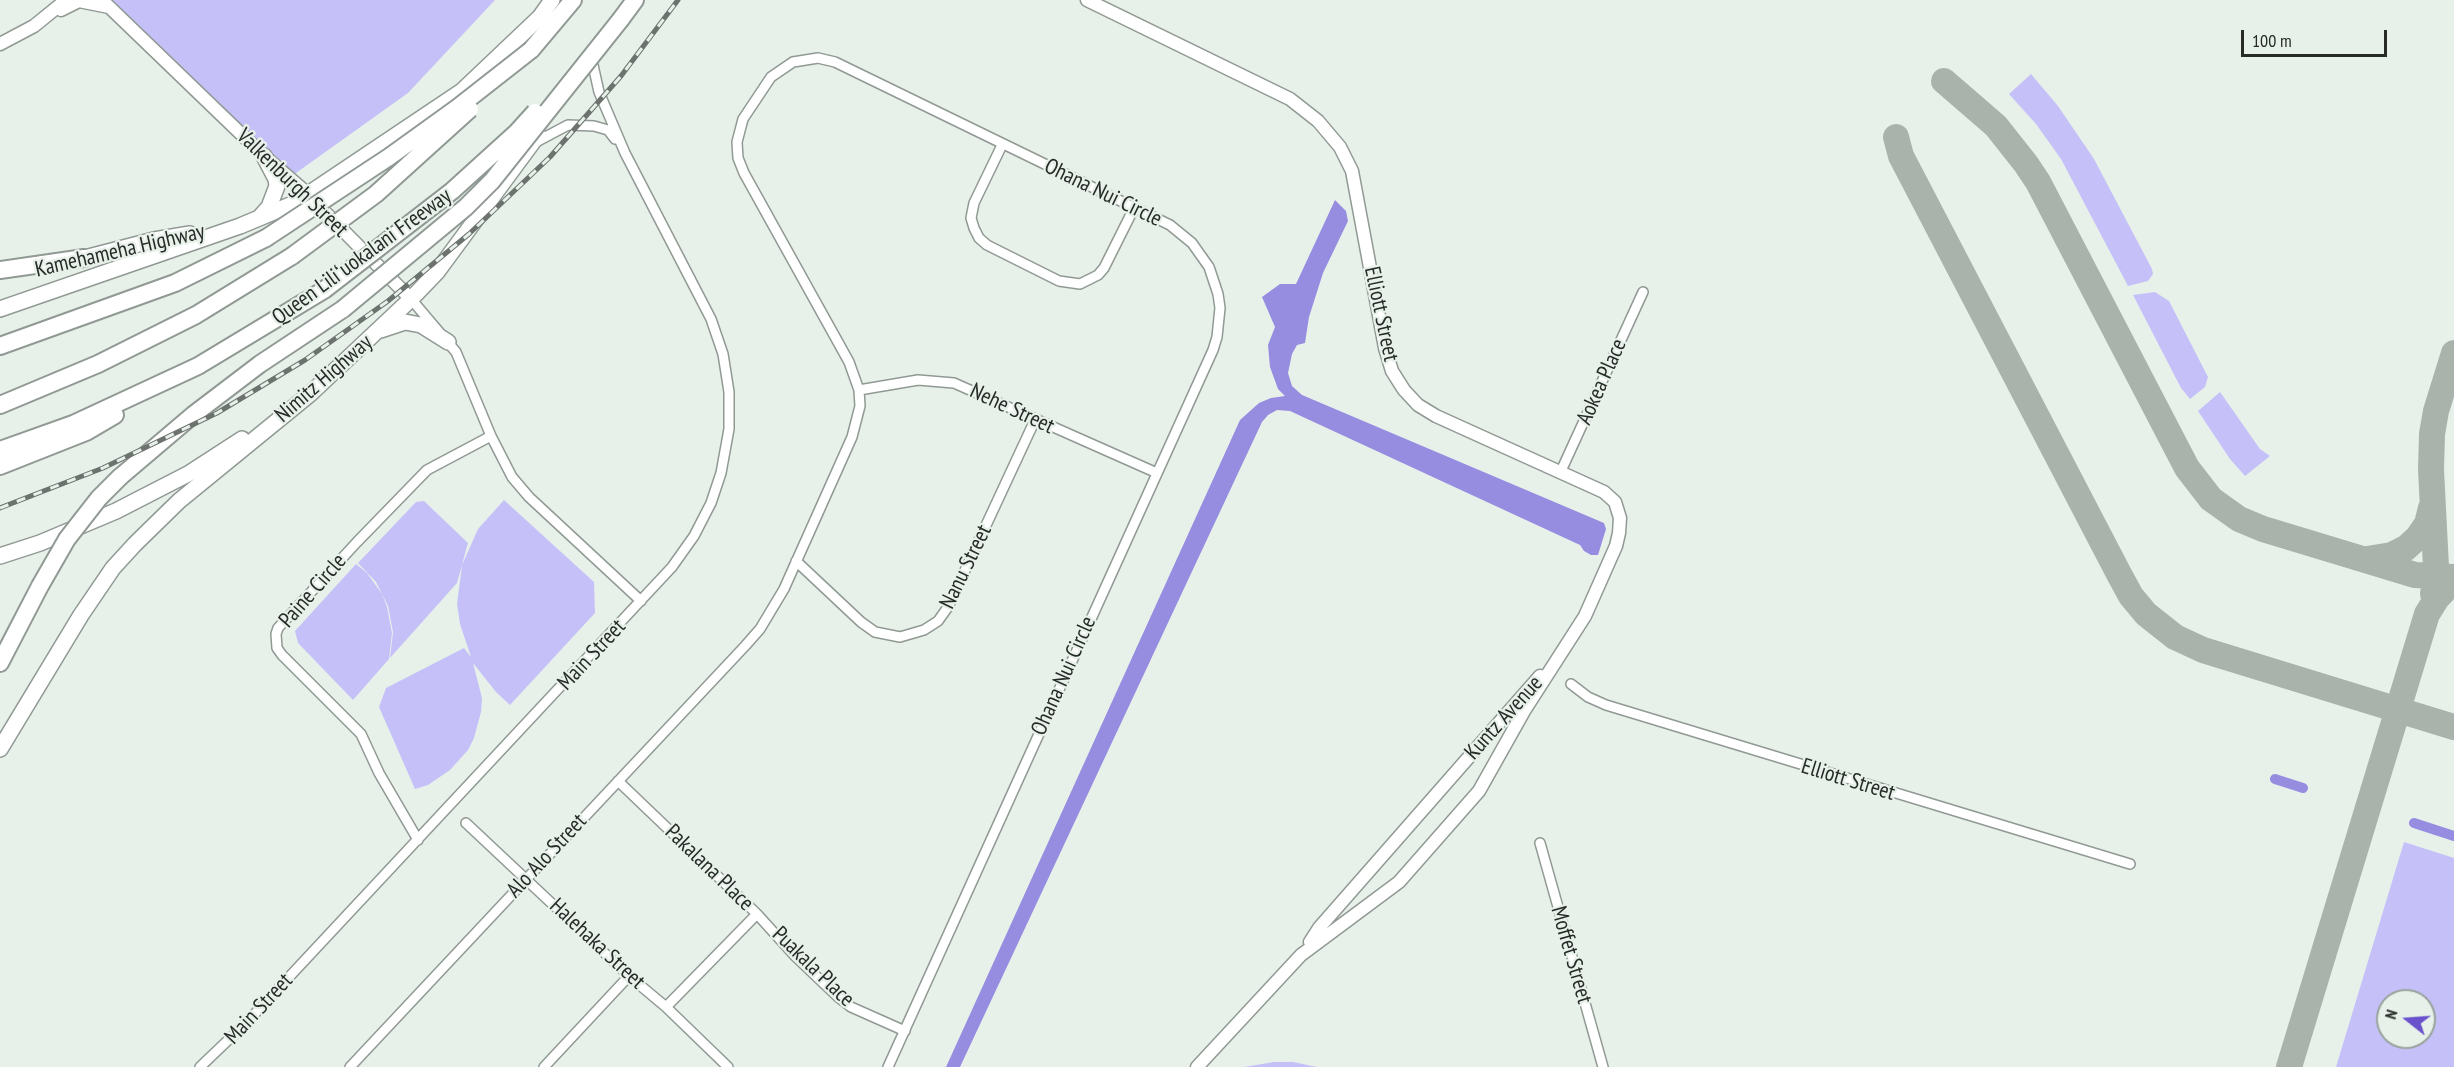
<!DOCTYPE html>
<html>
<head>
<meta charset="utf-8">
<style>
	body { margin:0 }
	#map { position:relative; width:2454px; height:1067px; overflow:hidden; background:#e7f1ea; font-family:"PT Sans Narrow",sans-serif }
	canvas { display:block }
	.north { position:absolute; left:2376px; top:989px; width:60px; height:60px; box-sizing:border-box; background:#e7f1ea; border:2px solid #9aa29c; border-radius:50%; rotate:287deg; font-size:16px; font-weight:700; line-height:24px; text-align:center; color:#272b28 }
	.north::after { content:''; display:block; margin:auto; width:21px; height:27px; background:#6952cb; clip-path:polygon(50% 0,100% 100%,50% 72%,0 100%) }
	.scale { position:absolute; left:2241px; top:30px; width:146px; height:27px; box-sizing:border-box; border:3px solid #272b28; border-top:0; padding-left:8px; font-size:18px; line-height:21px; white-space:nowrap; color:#272b28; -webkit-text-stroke:4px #e7f1ea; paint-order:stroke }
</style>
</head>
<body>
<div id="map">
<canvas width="2454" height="1067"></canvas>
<div class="north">N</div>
<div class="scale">100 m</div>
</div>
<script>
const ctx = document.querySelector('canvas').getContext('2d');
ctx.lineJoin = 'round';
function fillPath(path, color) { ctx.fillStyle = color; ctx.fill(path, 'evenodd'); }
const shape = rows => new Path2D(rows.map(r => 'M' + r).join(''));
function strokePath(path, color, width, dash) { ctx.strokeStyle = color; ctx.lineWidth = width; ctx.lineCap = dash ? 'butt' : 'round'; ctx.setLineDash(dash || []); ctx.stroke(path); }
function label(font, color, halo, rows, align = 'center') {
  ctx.font = font + ' "PT Sans Narrow",sans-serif'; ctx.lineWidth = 4.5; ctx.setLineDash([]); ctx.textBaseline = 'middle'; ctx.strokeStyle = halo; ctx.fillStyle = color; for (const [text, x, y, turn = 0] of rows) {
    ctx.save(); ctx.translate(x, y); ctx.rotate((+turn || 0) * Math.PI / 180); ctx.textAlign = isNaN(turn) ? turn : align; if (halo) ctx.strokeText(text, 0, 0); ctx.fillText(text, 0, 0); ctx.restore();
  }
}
fillPath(shape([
	[101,0,495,0,408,93,289,178],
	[2031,74,2058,106,2094,159,2152,269,2153,274,2148,281,2128,286,2061,159,2036,124,2009,94],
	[2155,292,2169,301,2208,377,2205,387,2190,399,2181,388,2133,295],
	[2220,392,2260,449,2270,456,2245,476,2230,459,2198,411],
	[504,500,594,582,595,613,510,705,496,692,473,663,482,698,481,712,474,738,468,750,450,770,428,785,415,789,379,707,386,688,464,648,471,657,460,624,457,604,462,565,478,529],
	[424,501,468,543,457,583,390,658,393,632,388,606,376,582,358,563,416,502],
	[356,564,367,573,382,594,387,607,392,633,389,659,353,700,298,643,295,631],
	[2404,842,2454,858,2454,1067,2336,1067],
	[2388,1001,2424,1001,2424,1037,2388,1037],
	[1274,1062,1293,1062,1317,1067,1244,1067]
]), '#c5c1f8');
fillPath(shape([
	[1335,200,1346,211,1348,221,1323,273,1309,317,1305,343,1297,345,1292,354,1288,373,1292,386,1302,395,1604,523,1606,529,1598,555,1591,555,1584,551,1580,545,1290,411,1277,410,1268,415,1262,422,960,1067,946,1067,1240,420,1259,403,1271,398,1285,396,1278,389,1270,367,1268,345,1275,327,1262,297,1280,284,1296,284]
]), '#968de1');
strokePath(shape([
	[2275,779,2303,788],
	[2414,823,2454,836]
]), '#968de1', 10);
strokePath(shape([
	[1944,81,1996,126,2026,164,2038,182,2187,468,2211,499,2239,519,2263,529,2415,575,2454,577],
	[1896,137,1901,156,2119,574,2131,596,2146,614,2175,637,2203,650,2454,727],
	[2367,559,2392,555,2406,548,2418,537,2427,524,2431,508],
	[2433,594,2436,567,2431,470,2432,434,2436,411,2454,353],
	[2289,1067,2427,614,2437,598,2454,580]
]), '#aab2ac', 26);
const minor = shape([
	[536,142,568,125,594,126,608,130,615,139],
	[1002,145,974,203,971,218,974,228,979,238,987,245,1059,281,1080,284,1098,275,1104,268,1134,208],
	[411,299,456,352,491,436,512,477,529,497,641,601],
	[859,390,918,380,954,383,1157,473],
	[1561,471,1643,292],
	[796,561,861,622,875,632,900,637,924,630,938,621,948,607,1035,420],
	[1571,684,1588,697,1606,705,2130,864],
	[618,781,757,914,666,1007],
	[466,823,629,976,666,1007,728,1067],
	[418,840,379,773,361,734,282,655,277,648,276,634,278,628,357,542,427,470,491,436],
	[1540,843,1603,1067],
	[757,914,795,956,838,997,851,1007,905,1031],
	[200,1067,248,1021,672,567,694,536,711,503,721,473,729,429,729,392,723,354,711,319,625,153,599,92,593,65],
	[350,1067,745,646,760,629,784,589,852,437,860,406,859,390,849,362,744,173,738,158,737,142,743,119,771,77,793,62,818,58,835,62,1170,225,1192,243,1209,267,1218,294,1220,308,1217,337,1213,350,888,1067],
	[544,1067,629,976]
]);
const tertiary = shape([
	[102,0,264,156,301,188,411,299],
	[1087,0,1290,99,1318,121,1340,147,1352,171,1385,348,1392,371,1404,390,1418,405,1436,416,1604,492,1615,502,1620,518,1619,533,1616,546,1585,616,1524,711,1479,791,1399,882,1301,955,1197,1067],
	[61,10,79,1,109,7],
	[0,44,34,26,66,0],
	[1310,942,1319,928,1540,676]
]);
const primary = shape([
	[260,217,269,207,277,186,276,179,264,156],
	[73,261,154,240,190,234],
	[0,309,240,226,295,203,462,91,540,17,552,0],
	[381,330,405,322,421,325,448,342],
	[0,556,40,543,116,511,188,474,242,439],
	[0,749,81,615,113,568,135,544,179,501,310,394,411,299,437,272,538,135]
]);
const motorway = shape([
	[621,19,635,0],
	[531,50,573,0],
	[0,270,84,258],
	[0,346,175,283,266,238],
	[0,405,98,364,196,315,292,256],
	[0,450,73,424,198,366,324,290],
	[0,466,86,432,115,415],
	[120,477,193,415,260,364,343,309],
	[0,663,40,586]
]);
strokePath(minor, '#909993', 12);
strokePath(tertiary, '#909993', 15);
strokePath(primary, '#909993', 18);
strokePath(motorway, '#909993', 20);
strokePath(minor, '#fff', 9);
strokePath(tertiary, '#fff', 12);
strokePath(primary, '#fff', 15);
strokePath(motorway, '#fff', 16);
const rail = shape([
	[0,508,103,468,217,413,305,360,388,301,469,234,550,157,621,76,678,0]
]);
strokePath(rail, '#6c726e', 5);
strokePath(rail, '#e7f1ea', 3, [9]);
const motorwayBridge = shape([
	[266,238,389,157,457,108,531,50],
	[292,256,376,194,470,109],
	[324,290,452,191,516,133,535,112],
	[343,309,466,207,492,181,621,19],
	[40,586,67,539,99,498,120,477]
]);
strokePath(motorwayBridge, '#909993', 20, []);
strokePath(motorwayBridge, '#fff', 16);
label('22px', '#272b28', '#e7f1ea', [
	["Valkenburgh Street",292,183,44],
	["Ohana Nui Circle",1103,193,26],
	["Kamehameha Highway",120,251,-13],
	["Queen Liliʻuokalani Freeway",362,257,-36],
	["Elliott Street",1381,314,78],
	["Nimitz Highway",324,379,-41],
	["Aokea Place",1602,382,-66],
	["Nehe Street",1012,409,25],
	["Nanu Street",966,567,-64],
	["Paine Circle",313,591,-49],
	["Main Street",592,655,-47],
	["Ohana Nui Circle",1064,676,-66],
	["Kuntz Avenue",1504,718,-48],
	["Elliott Street",1848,780,17],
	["Alo Alo Street",547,856,-47],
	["Pakalana Place",709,868,44],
	["Halehaka Street",597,944,43],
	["Moffet Street",1571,955,74],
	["Puakala Place",813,967,44],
	["Main Street",259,1009,-47]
]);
</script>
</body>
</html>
